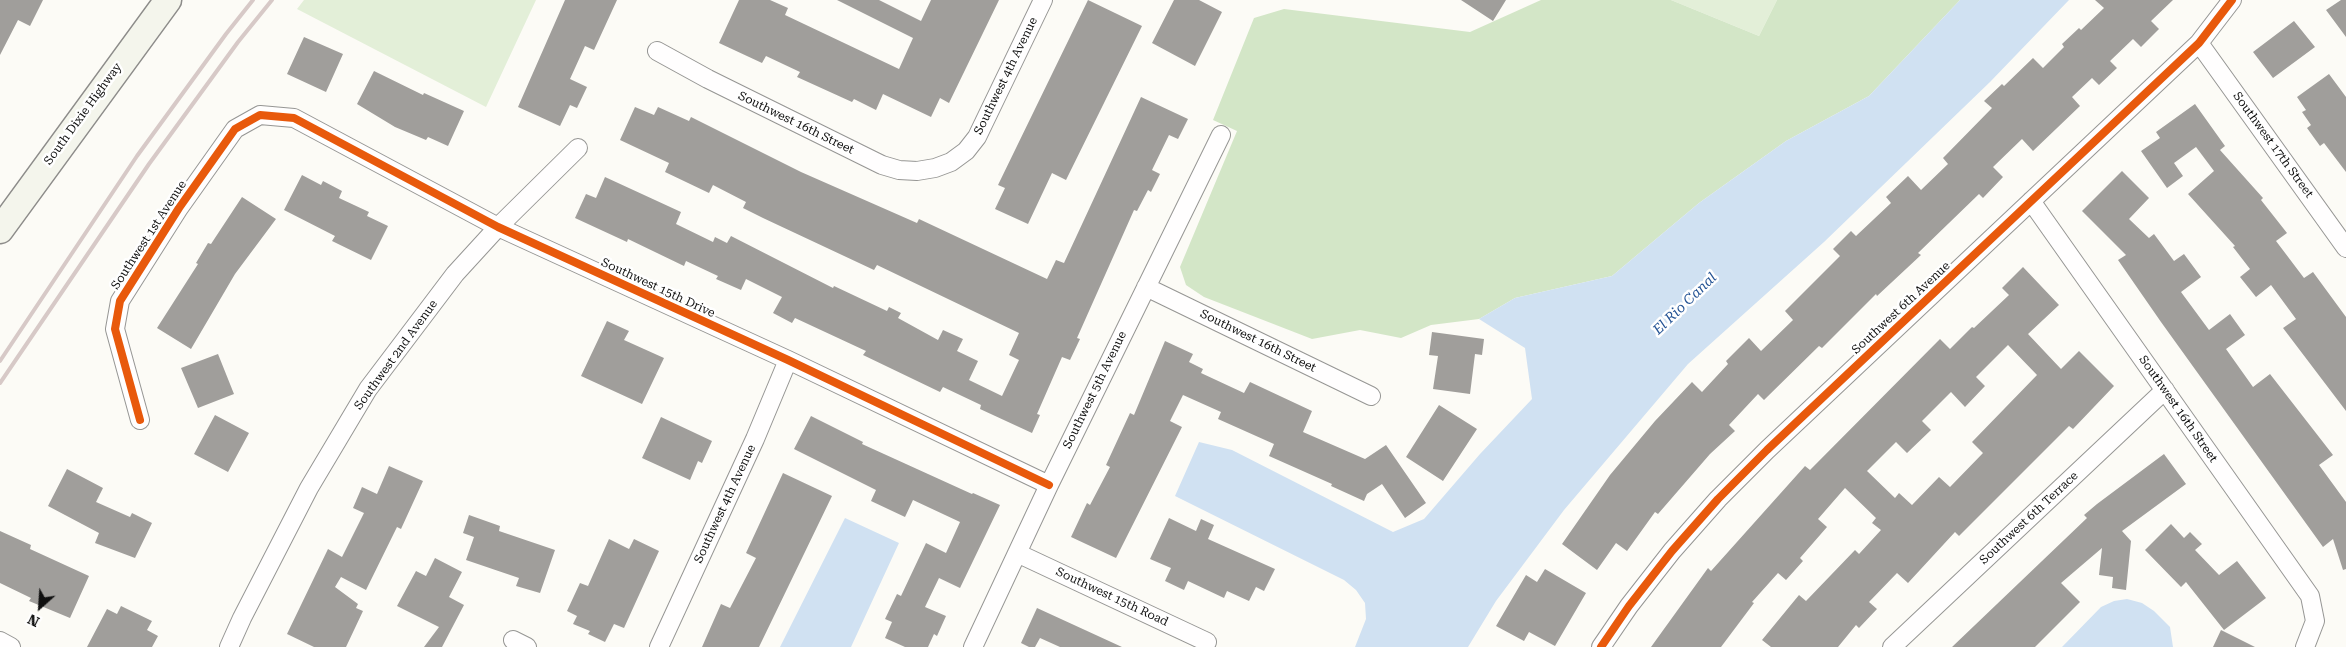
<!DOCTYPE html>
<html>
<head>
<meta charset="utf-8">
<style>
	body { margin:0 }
	#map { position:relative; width:2346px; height:647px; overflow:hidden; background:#fcfbf6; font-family:"Roboto Serif",serif }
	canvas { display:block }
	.north { position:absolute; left:15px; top:582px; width:50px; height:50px; -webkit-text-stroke:4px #fff; paint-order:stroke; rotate:206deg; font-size:14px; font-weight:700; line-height:20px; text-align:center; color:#101010 }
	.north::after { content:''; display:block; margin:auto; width:18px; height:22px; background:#101010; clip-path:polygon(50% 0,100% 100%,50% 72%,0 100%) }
</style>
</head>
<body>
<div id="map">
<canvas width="2346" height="647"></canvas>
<div class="north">N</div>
</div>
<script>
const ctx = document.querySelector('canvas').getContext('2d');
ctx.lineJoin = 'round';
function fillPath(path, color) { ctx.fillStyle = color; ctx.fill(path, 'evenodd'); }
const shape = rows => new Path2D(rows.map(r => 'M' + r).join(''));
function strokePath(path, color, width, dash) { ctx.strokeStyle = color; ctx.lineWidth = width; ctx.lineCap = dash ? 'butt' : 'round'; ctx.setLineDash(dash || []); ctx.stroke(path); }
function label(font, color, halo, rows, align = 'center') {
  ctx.font = font + ' "Roboto Serif",serif'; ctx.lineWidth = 5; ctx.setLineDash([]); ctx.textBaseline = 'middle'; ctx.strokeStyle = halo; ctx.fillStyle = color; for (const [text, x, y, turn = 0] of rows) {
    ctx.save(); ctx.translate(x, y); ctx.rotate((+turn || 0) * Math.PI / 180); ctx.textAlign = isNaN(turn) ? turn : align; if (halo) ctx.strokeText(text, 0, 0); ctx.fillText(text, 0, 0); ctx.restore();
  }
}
fillPath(shape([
	[304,0,536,0,486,107,297,9],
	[1671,0,1777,0,1759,36]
]), '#e3efd8');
fillPath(shape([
	[1541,0,1671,0,1759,36,1777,0,1960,0,1869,96,1786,141,1699,203,1612,276,1515,298,1479,319,1431,325,1401,338,1360,330,1312,339,1204,297,1186,285,1180,267,1237,131,1213,120,1254,18,1284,9,1470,32]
]), '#d3e6c7');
fillPath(shape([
	[1960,0,2069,0,1990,82,1824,242,1688,364,1564,510,1496,601,1468,647,1355,647,1366,619,1365,603,1356,590,1344,580,1175,496,1199,442,1232,450,1393,532,1424,519,1480,454,1532,399,1525,348,1479,319,1515,298,1612,276,1699,203,1786,141,1869,96],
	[845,518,899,543,851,647,780,647],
	[2127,599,2142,603,2154,611,2170,627,2173,647,2062,647,2101,607,2114,601]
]), '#d0e1f2');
fillPath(shape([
	[0,0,43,0,30,26,18,20,0,55],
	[565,0,617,0,594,50,585,46,570,79,587,87,577,108,570,105,560,126,518,107],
	[739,0,770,0,788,8,785,15,899,69,913,38,837,0,879,0,921,21,931,0,999,0,949,103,940,98,931,117,883,94,876,110,854,99,852,102,797,77,800,72,766,56,762,63,719,43],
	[1088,0,1142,26,1066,180,1052,173,1028,224,995,209,1005,188,998,185],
	[1174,0,1199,0,1222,12,1195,66,1152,43],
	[1461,0,1506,0,1493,21],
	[2095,0,2173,0,2151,21,2159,29,2141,47,2133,39,2110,61,2117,68,2099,85,2092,78,2072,97,2080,106,2033,151,2022,139,1993,167,2003,177,1983,198,1979,194,1918,253,1921,255,1877,296,1876,294,1822,348,1819,346,1764,400,1758,394,1729,425,1735,431,1710,454,1658,514,1655,512,1627,551,1616,543,1597,570,1562,544,1610,475,1655,421,1692,382,1702,392,1728,364,1726,361,1749,338,1761,351,1793,320,1785,311,1840,256,1833,249,1851,231,1856,236,1891,203,1886,197,1908,176,1921,190,1948,164,1943,158,1992,108,1984,101,2002,84,2004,86,2033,58,2043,68,2064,47,2062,44,2079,28,2081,30,2104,8],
	[2341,0,2346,0,2346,37,2326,10],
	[2294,21,2315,47,2273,78,2253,52],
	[304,37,343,54,326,92,287,74],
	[374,71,423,95,424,93,464,111,448,146,428,137,426,140,395,127,357,104],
	[2329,74,2346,97,2346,172,2324,143,2320,146,2307,128,2311,125,2302,112,2306,110,2297,97],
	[1141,97,1188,119,1178,139,1169,135,1152,170,1160,174,1151,192,1148,190,1137,211,1134,210,1077,338,1080,339,1070,360,1062,357,1037,414,1040,415,1032,433,980,409,981,405,943,387,940,392,863,355,866,351,795,318,792,323,773,313,782,297,746,279,741,290,716,279,718,276,686,261,684,266,628,239,627,242,575,218,586,194,596,198,605,177,681,212,676,224,713,242,715,237,727,243,731,236,833,288,834,286,887,311,889,307,901,313,898,318,938,340,943,330,963,339,957,351,978,361,969,380,1002,396,1019,360,1009,355,1019,333,877,265,874,270,763,218,743,208,746,202,713,185,709,193,665,172,669,163,620,140,635,107,654,115,658,107,689,121,691,117,801,172,917,223,919,219,1047,279,1056,260,1064,263],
	[2195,104,2225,146,2220,150,2263,198,2261,200,2287,233,2276,241,2304,278,2313,272,2346,317,2346,411,2283,328,2296,319,2271,285,2256,297,2240,277,2250,269,2233,247,2235,246,2188,194,2214,171,2196,147,2174,163,2183,176,2167,188,2141,151,2160,138,2156,132],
	[2122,171,2149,198,2129,219,2149,238,2154,234,2174,261,2184,254,2201,277,2181,292,2209,330,2230,314,2245,335,2226,349,2253,387,2270,374,2333,455,2319,465,2346,502,2346,569,2343,570,2333,539,2323,547,2161,322,2118,260,2126,255,2082,211],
	[302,175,321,185,323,181,342,191,339,198,369,212,367,216,388,226,371,260,332,241,335,236,284,210],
	[242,197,276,219,235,274,191,349,157,328,198,264,196,263,208,243,211,244],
	[2023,267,2059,305,2028,334,2061,369,2079,351,2114,386,2073,429,2069,426,1959,536,1955,532,1908,583,1897,573,1869,602,1877,609,1859,628,1856,625,1838,647,1771,647,1762,640,1799,595,1806,601,1855,550,1859,554,1881,530,1872,523,1876,518,1845,488,1818,519,1827,527,1800,558,1803,561,1786,580,1778,573,1752,602,1754,603,1721,647,1651,647,1708,568,1711,571,1805,466,1810,470,1940,339,1950,349,1972,327,1974,328,2009,295,2002,288],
	[2008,345,2037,375,1972,442,1983,453,1950,487,1939,477,1912,505,1899,493,1895,498,1867,471,1896,442,1907,453,1931,430,1922,421,1951,392,1965,407,1985,386,1976,377],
	[607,321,629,331,624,340,664,358,642,404,581,376],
	[1432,332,1484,339,1482,355,1475,354,1470,394,1433,389,1438,356,1429,355],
	[1165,341,1193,354,1189,362,1203,369,1201,373,1244,393,1250,382,1312,411,1303,432,1365,459,1386,445,1426,503,1405,518,1382,484,1367,494,1364,501,1331,486,1332,484,1269,456,1274,444,1218,419,1221,412,1183,395,1170,421,1182,427,1116,558,1071,537,1087,503,1090,505,1110,467,1106,465,1130,413,1134,415],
	[218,354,234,394,198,408,181,368],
	[1439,405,1477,429,1443,481,1406,457],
	[215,415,249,433,228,472,194,454],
	[811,416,863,442,862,444,972,494,973,493,1000,505,960,588,939,578,925,607,946,616,937,636,934,634,928,647,905,647,885,638,892,622,885,619,897,594,901,596,926,543,946,553,960,522,913,500,905,517,871,501,876,490,794,449],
	[661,417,712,441,702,463,698,461,690,480,642,458],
	[2164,454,2186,484,2122,531,2131,541,2126,590,2112,588,2113,577,2099,575,2102,548,2061,583,2080,602,2035,647,1952,647,2087,518,2084,515,2097,504],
	[389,466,423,481,401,529,397,527,366,590,341,577,335,587,358,604,356,608,363,611,346,647,314,647,287,634,328,549,342,557,364,513,353,508,362,487,377,494],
	[67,469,103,488,96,502,130,517,132,513,152,523,135,558,95,543,99,533,48,506],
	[783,473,832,496,759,647,702,647,721,604,730,608,756,558,746,553],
	[469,515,500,526,499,531,555,550,540,593,516,586,519,578,466,560,474,537,463,533],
	[1169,518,1196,531,1201,519,1214,525,1208,539,1275,569,1264,591,1256,587,1249,601,1227,591,1224,598,1188,581,1184,590,1165,581,1171,568,1150,559],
	[2171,524,2184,538,2190,532,2202,544,2195,550,2219,575,2237,561,2266,598,2224,630,2186,582,2181,587,2145,550],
	[0,531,31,545,30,549,89,576,70,618,29,601,31,598,0,583],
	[609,539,629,549,634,539,659,551,624,628,614,624,605,642,588,634,590,631,573,624,577,616,567,611,580,583,588,586],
	[435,558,462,572,449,597,464,605,442,647,424,647,439,627,397,606,416,571,426,576],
	[1545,569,1586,593,1555,646,1529,632,1524,641,1496,626,1526,575,1537,582],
	[121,606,152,621,147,630,158,636,152,647,87,647,107,609,117,614],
	[1037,608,1122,647,1060,647,1040,638,1035,647,1029,647,1021,643],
	[2221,630,2255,647,2213,647]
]), '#a09e9b');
const minor = shape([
	[2199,43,2346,248],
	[657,51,708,79,882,165,899,170,917,171,935,168,951,162,966,151,977,137,1043,0],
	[2031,201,2310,596,2315,621,2305,647],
	[1146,287,1371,396],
	[140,420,115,329,120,301,179,208,235,129,260,115,294,118,498,227,788,360,1049,485],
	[1017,553,1207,642],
	[513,640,527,647],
	[0,641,11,647],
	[229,647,242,618,309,488,368,389,455,274,498,227,578,148],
	[659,647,755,439,788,360],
	[973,647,1049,485,1221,135],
	[1601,647,1629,606,1672,551,1718,499,1767,450,2199,43,2232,0],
	[1892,647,2165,390]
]);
const secondary = shape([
	[0,230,168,0]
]);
strokePath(minor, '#969694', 20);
strokePath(secondary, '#8d8c8a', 29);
strokePath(minor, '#fffefe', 18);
strokePath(secondary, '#f4f5ec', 26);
strokePath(shape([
	[0,361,137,156,226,34,253,0],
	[0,383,149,164,238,42,272,0]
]), '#d7c9c7', 4);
strokePath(shape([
	[140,420,115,329,120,301,179,208,235,129,260,115,294,118,498,227,788,360,1049,485],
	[1601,647,1629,606,1672,551,1718,499,1767,450,2199,43,2232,0]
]), '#e8590c', 8);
label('12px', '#101010', '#fff', [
	["Southwest 4th Avenue",1006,76,-64],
	["South Dixie Highway",83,114,-54],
	["Southwest 16th Street",796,123,26],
	["Southwest 17th Street",2273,145,54],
	["Southwest 1st Avenue",149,235,-57],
	["Southwest 15th Drive",658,288,25],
	["Southwest 6th Avenue",1901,308,-43],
	["Southwest 16th Street",1258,341,26],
	["Southwest 2nd Avenue",396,355,-54],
	["Southwest 5th Avenue",1095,390,-64],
	["Southwest 16th Street",2178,409,55],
	["Southwest 4th Avenue",725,504,-65],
	["Southwest 6th Terrace",2029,518,-43],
	["Southwest 15th Road",1112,597,25]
]);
label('italic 14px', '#255495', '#fff', [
	["El Rio Canal",1685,304,-44]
]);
</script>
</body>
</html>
